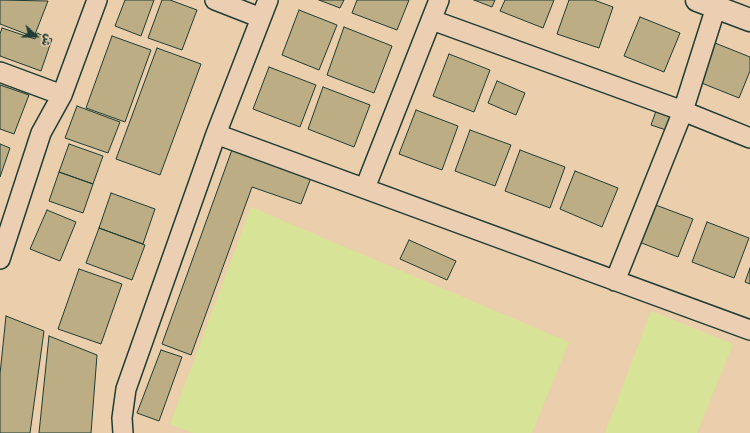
<!DOCTYPE html>
<html>
<head>
<meta charset="utf-8">
<style>
	body { margin:0 }
	#map { position:relative; width:750px; height:433px; overflow:hidden; background:#ebceab; font-family:Caveat,"Playpen Sans Arabic",sans-serif }
	canvas { display:block }
	.north { position:absolute; left:16px; top:16px; width:40px; height:40px; -webkit-text-stroke:3px #eccfb2; paint-order:stroke; rotate:111deg; font-size:11px; font-weight:700; line-height:16px; text-align:center; color:#1f3d34 }
	.north::after { content:''; display:block; margin:auto; width:14px; height:18px; background:#1f3d34; clip-path:polygon(50% 0,100% 100%,50% 72%,0 100%) }
</style>
</head>
<body>
<div id="map">
<canvas width="750" height="433"></canvas>
<div class="north">ش</div>
</div>
<script>
const ctx = document.querySelector('canvas').getContext('2d');
ctx.lineJoin = 'round';
function fillPath(path, color) { ctx.fillStyle = color; ctx.fill(path, 'evenodd'); }
const shape = rows => new Path2D(rows.map(r => 'M' + r).join(''));
function strokePath(path, color, width, dash) { ctx.strokeStyle = color; ctx.lineWidth = width; ctx.lineCap = dash ? 'butt' : 'round'; ctx.setLineDash(dash || []); ctx.stroke(path); }
fillPath(shape([
	[251,207,569,342,532,433,193,433,170,424],
	[651,311,733,344,697,433,605,433]
]), '#d7e396');
const building = shape([
	[0,0,48,1,34,37,0,24,0,0],
	[125,0,154,0,141,36,115,26,125,0],
	[162,0,170,0,197,10,182,50,148,38,162,0],
	[319,0,344,0,340,8,319,0],
	[357,0,409,0,397,30,352,13,357,0],
	[474,0,495,0,492,7,474,0],
	[505,0,554,0,543,28,500,11,505,0],
	[569,0,594,0,613,7,599,48,557,34,569,0],
	[299,10,337,25,319,70,282,55,299,10],
	[640,17,680,33,664,72,624,56,640,17],
	[344,27,392,46,374,93,327,75,344,27],
	[2,28,35,39,37,33,52,39,41,71,0,56,0,34,2,28],
	[112,36,151,50,125,122,86,108,112,36],
	[715,43,750,57,750,71,739,98,699,82,715,43],
	[157,48,201,64,160,175,116,159,157,48],
	[449,54,490,70,474,112,433,96,449,54],
	[269,67,316,85,300,127,253,109,269,67],
	[497,81,525,93,516,115,488,103,497,81],
	[0,85,29,95,14,134,0,129,0,85],
	[323,87,370,105,354,147,308,129,323,87],
	[77,106,120,122,108,153,65,138,77,106],
	[416,110,458,126,442,170,399,154,416,110],
	[656,111,671,116,666,130,651,125,656,111],
	[470,130,511,145,495,186,455,171,470,130],
	[0,144,10,148,0,177,0,144],
	[69,144,103,156,93,184,59,172,69,144],
	[233,147,312,175,301,204,252,187,191,355,162,344,233,147],
	[520,150,565,167,550,208,505,191,520,150],
	[575,171,618,188,602,227,560,209,575,171],
	[59,172,93,184,83,213,49,201,59,172],
	[111,193,155,209,143,244,99,228,111,193],
	[653,204,693,219,678,257,639,242,653,204],
	[47,210,76,222,60,261,30,249,47,210],
	[707,222,749,238,734,278,692,262,707,222],
	[99,228,145,245,132,280,86,263,99,228],
	[409,240,456,261,447,280,400,259,409,240],
	[750,268,750,284,745,282,750,268],
	[79,269,122,284,101,344,58,329,79,269],
	[6,316,44,331,30,433,0,433,0,374,6,316],
	[49,336,97,355,91,433,39,433,49,336],
	[161,350,182,357,159,421,137,413,161,350]
]);
fillPath(building, '#bcad85');
strokePath(building, '#1f3d34', 1);
const street = shape([
	[215,0,261,18],
	[432,20,683,111,750,138],
	[0,72,62,95],
	[216,134,750,330],
	[365,188,439,0],
	[0,259,41,133,62,95,97,0],
	[615,281,683,111,716,7],
	[123,433,122,418,126,389,216,134,268,0]
]);
const secondary = shape([
	[697,0,750,20]
]);
strokePath(street, '#1f3d34', 22);
strokePath(secondary, '#1f3d34', 25);
strokePath(street, '#eccfb2', 19);
strokePath(secondary, '#eccfb2', 22);
</script>
</body>
</html>
